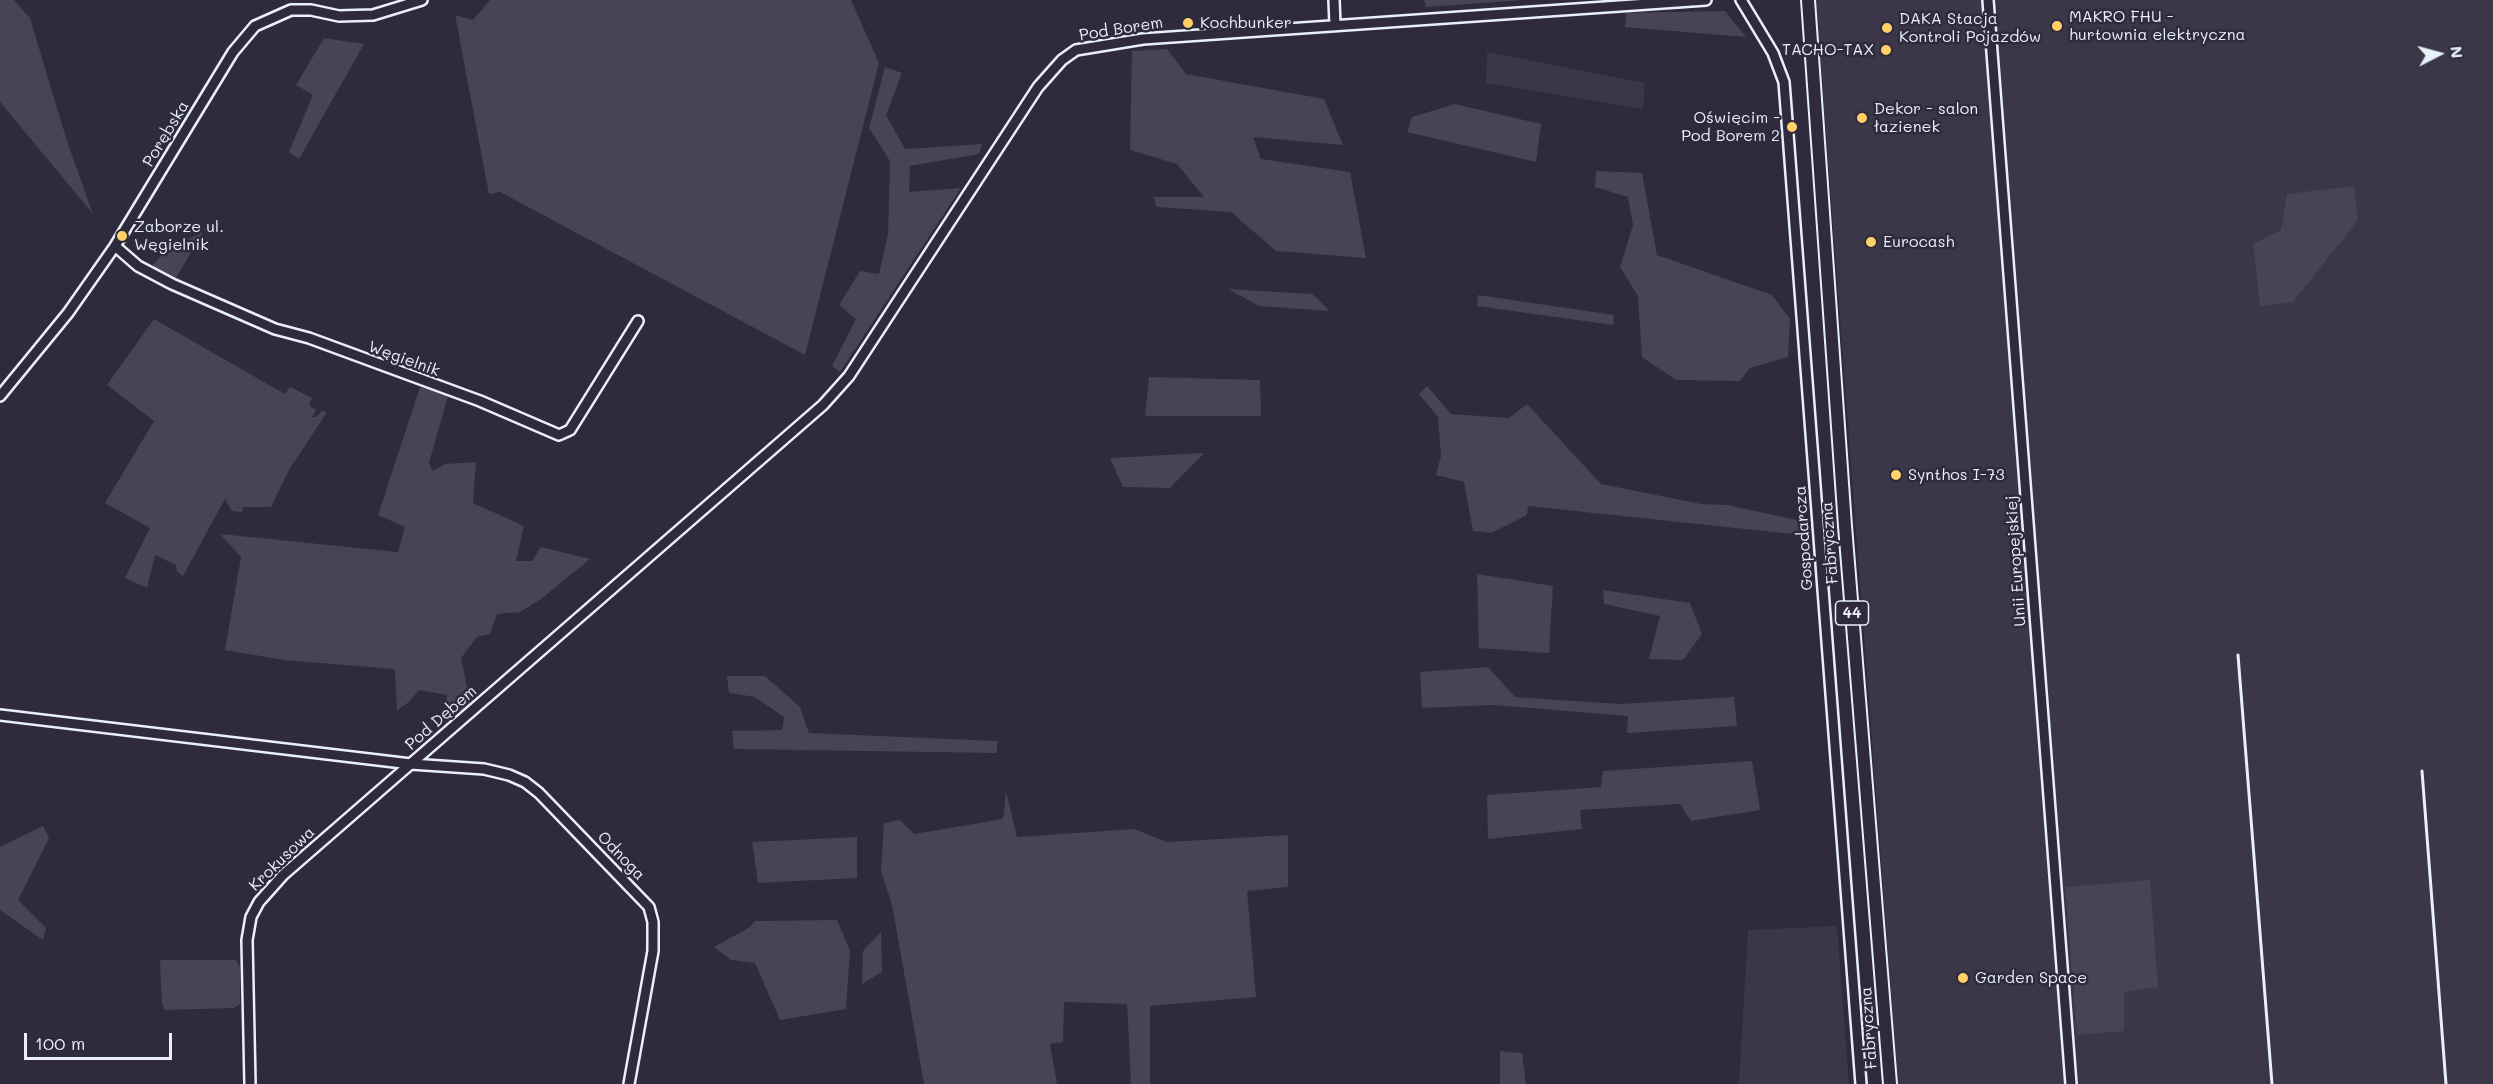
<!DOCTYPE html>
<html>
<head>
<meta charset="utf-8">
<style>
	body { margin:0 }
	#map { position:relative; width:2493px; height:1084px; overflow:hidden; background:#2f2a3d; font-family:Mali,sans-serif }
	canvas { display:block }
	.north { position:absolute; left:2409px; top:24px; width:60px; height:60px; -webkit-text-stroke:4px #2f2a3d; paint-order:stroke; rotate:84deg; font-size:16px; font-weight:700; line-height:24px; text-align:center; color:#e8f1f8 }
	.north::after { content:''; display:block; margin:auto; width:21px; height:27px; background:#e8f1f8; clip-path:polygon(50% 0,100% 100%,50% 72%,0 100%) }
	.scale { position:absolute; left:24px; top:1033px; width:148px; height:27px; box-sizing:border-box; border:3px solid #e8f1f8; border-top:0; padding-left:8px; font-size:18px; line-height:21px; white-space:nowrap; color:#e8f1f8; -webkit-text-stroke:4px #2f2a3d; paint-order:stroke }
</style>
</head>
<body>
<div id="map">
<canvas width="2493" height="1084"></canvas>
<div class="north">N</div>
<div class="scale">100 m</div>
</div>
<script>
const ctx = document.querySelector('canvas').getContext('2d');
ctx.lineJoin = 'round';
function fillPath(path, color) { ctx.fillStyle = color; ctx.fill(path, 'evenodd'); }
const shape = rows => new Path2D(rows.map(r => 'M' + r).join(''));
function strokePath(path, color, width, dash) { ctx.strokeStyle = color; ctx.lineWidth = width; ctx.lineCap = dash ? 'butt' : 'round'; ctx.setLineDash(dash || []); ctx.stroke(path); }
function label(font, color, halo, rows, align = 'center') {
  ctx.font = font + ' Mali,sans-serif'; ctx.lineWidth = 5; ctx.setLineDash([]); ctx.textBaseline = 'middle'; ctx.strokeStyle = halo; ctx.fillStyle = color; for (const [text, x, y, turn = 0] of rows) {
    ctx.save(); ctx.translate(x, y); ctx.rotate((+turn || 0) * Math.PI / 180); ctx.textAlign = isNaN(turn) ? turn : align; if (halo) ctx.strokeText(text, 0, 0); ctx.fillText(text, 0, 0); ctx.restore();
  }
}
fillPath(shape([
	[1816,0,2493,0,2493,1084,1898,1084],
	[1487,52,1645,83,1643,109,1486,83],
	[1837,926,1849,1084,1739,1084,1748,930]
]), '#3b3749');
fillPath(shape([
	[0,0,14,0,30,18,67,141,93,214,0,102],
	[490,0,851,0,879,63,805,355,500,192,489,194,455,15,473,20],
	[1424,0,1523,0,1426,7],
	[1725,11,1746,37,1625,27,1626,13],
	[324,38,364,44,299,159,289,152,313,95,296,85],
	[1167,49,1186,74,1324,99,1343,145,1253,137,1261,159,1350,172,1366,258,1276,251,1231,212,1157,207,1153,197,1204,197,1177,164,1130,150,1132,51],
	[885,67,902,73,886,115,905,149,982,144,979,154,910,166,909,192,961,188,840,372,832,366,856,319,839,305,860,271,879,274,888,234,890,161,869,128],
	[1455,104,1541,124,1536,162,1407,132,1412,117],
	[1596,171,1642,173,1657,255,1772,295,1790,319,1788,357,1750,368,1740,381,1676,380,1642,357,1638,296,1620,267,1633,225,1628,197,1595,187],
	[2354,186,2358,220,2293,302,2260,306,2253,244,2281,230,2287,194],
	[203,232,176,278,151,267,167,249],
	[1228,289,1312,294,1330,311,1259,306],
	[1478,295,1614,315,1613,325,1477,306],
	[154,319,285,394,290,387,312,398,309,405,316,410,312,417,316,417,322,411,327,412,289,470,271,507,244,507,241,512,232,511,225,499,183,576,177,572,176,565,155,555,147,588,125,578,150,528,105,503,154,421,107,385],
	[1149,377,1260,380,1261,416,1145,416],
	[1427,386,1451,414,1509,418,1527,404,1601,484,1701,504,1727,505,1801,521,1802,535,1528,506,1527,515,1491,533,1473,531,1464,482,1436,475,1441,456,1438,417,1419,394],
	[420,387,448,396,429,463,433,471,445,464,476,462,473,503,524,526,516,561,532,561,541,547,590,559,541,599,520,612,497,614,490,634,477,637,461,658,470,702,462,712,445,720,447,695,419,690,409,702,397,710,395,669,284,660,225,650,241,557,220,534,398,552,405,527,378,515],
	[1204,453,1170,488,1123,487,1110,458],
	[1477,574,1553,586,1549,653,1479,648],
	[1603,590,1690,603,1702,634,1683,660,1649,659,1660,616,1604,604],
	[1488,667,1515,697,1620,704,1734,697,1737,726,1627,733,1628,716,1492,705,1422,708,1420,672],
	[727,676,765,676,800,707,809,733,997,741,997,753,734,749,732,731,782,730,784,717,755,697,729,693],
	[1752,761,1760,810,1691,821,1680,804,1580,810,1582,829,1488,839,1487,795,1601,787,1603,771],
	[1006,791,1017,837,1134,829,1167,842,1288,835,1288,887,1247,891,1256,997,1150,1006,1150,1084,1131,1084,1127,1004,1064,1002,1063,1042,1050,1044,1057,1084,924,1084,892,905,881,871,884,823,900,820,914,834,1003,819],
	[43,826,49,838,18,900,46,928,43,940,0,910,0,847],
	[857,837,857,878,758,883,752,842],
	[2150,880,2158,987,2124,992,2124,1031,2077,1035,2065,887],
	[837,920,850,951,846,1009,780,1020,755,963,731,960,714,947,750,927,755,921],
	[881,932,882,972,862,984,863,951],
	[160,960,236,960,240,967,240,1004,234,1008,165,1010,162,1004],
	[1500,1051,1522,1053,1526,1084,1500,1084]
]), '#464455');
const minor = shape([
	[1334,0,1335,25],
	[1741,0,1773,53,1784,82,1861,1084],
	[1988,0,2071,1084],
	[115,246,138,266,172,284,275,329,309,338,480,401,559,435,570,430,638,321],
	[0,396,68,313,115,246,233,52,255,26,291,10,311,10,339,16,373,15,422,0],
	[0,715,411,764,484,769,509,775,525,782,539,793,649,907,653,922,653,951,629,1084],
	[250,1084,247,940,251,917,259,902,283,875,823,405,849,376,1038,87,1062,60,1076,50,1143,39,1706,0]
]);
const major = shape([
	[1808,0,1845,526,1890,1084]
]);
strokePath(minor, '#e8f1f8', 14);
strokePath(major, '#e8f1f8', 16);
strokePath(minor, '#2f2a3d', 9);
strokePath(major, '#2f2a3d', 12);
strokePath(shape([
	[2238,655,2272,1084],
	[2422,771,2446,1084]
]), '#e8f1f8', 3);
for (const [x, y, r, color] of [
	[1188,23,6,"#ffd166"],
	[2057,26,6,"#ffd166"],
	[1887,28,6,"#ffd166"],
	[1886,50,6,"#ffd166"],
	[1862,118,6,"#ffd166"],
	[1792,127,6,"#ffd166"],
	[122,236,6,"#ffd166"],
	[1871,242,6,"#ffd166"],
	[1896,475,6,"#ffd166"],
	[1963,978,6,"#ffd166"]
]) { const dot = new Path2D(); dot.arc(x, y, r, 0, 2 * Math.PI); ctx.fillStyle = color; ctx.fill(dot); strokePath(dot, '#2f2a3d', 2); }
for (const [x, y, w] of [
	[1852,613,33]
]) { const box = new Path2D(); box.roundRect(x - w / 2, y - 12, w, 24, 4.5); ctx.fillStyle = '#2f2a3d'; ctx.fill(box); strokePath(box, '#e8f1f8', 1.5); }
label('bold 15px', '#e8f1f8', null, [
	["44",1852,613]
]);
label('16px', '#e8f1f8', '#2f2a3d', [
	["MAKRO FHU -",2069,17],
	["hurtownia elektryczna",2069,35],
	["DAKA Stacja",1899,19],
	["Kontroli Pojazdów",1899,37],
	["Kochbunker",1200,23],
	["TACHO-TAX",1874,50,"right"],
	["Dekor - salon",1874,109],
	["łazienek",1874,127],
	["Oświęcim -",1780,118,"right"],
	["Pod Borem 2",1780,136,"right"],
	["Zaborze ul.",134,227],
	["Węgielnik",134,245],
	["Eurocash",1883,242],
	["Synthos I-73",1908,475],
	["Garden Space",1975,978]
], 'left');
label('16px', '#e8f1f8', '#2f2a3d', [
	["Pod Borem",1121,29,-9],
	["Porębska",166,134,-59],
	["Węgielnik",404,359,20],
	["Gospodarcza",1804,538,-94],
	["Fabryczna",1830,543,-94],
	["Unii Europejskiej",2016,561,-94],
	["Pod Dębem",441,718,-41],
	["Odnoga",621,856,46],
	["Krokusowa",282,859,-44],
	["Fabryczna",1869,1028,-94]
]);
</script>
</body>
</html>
